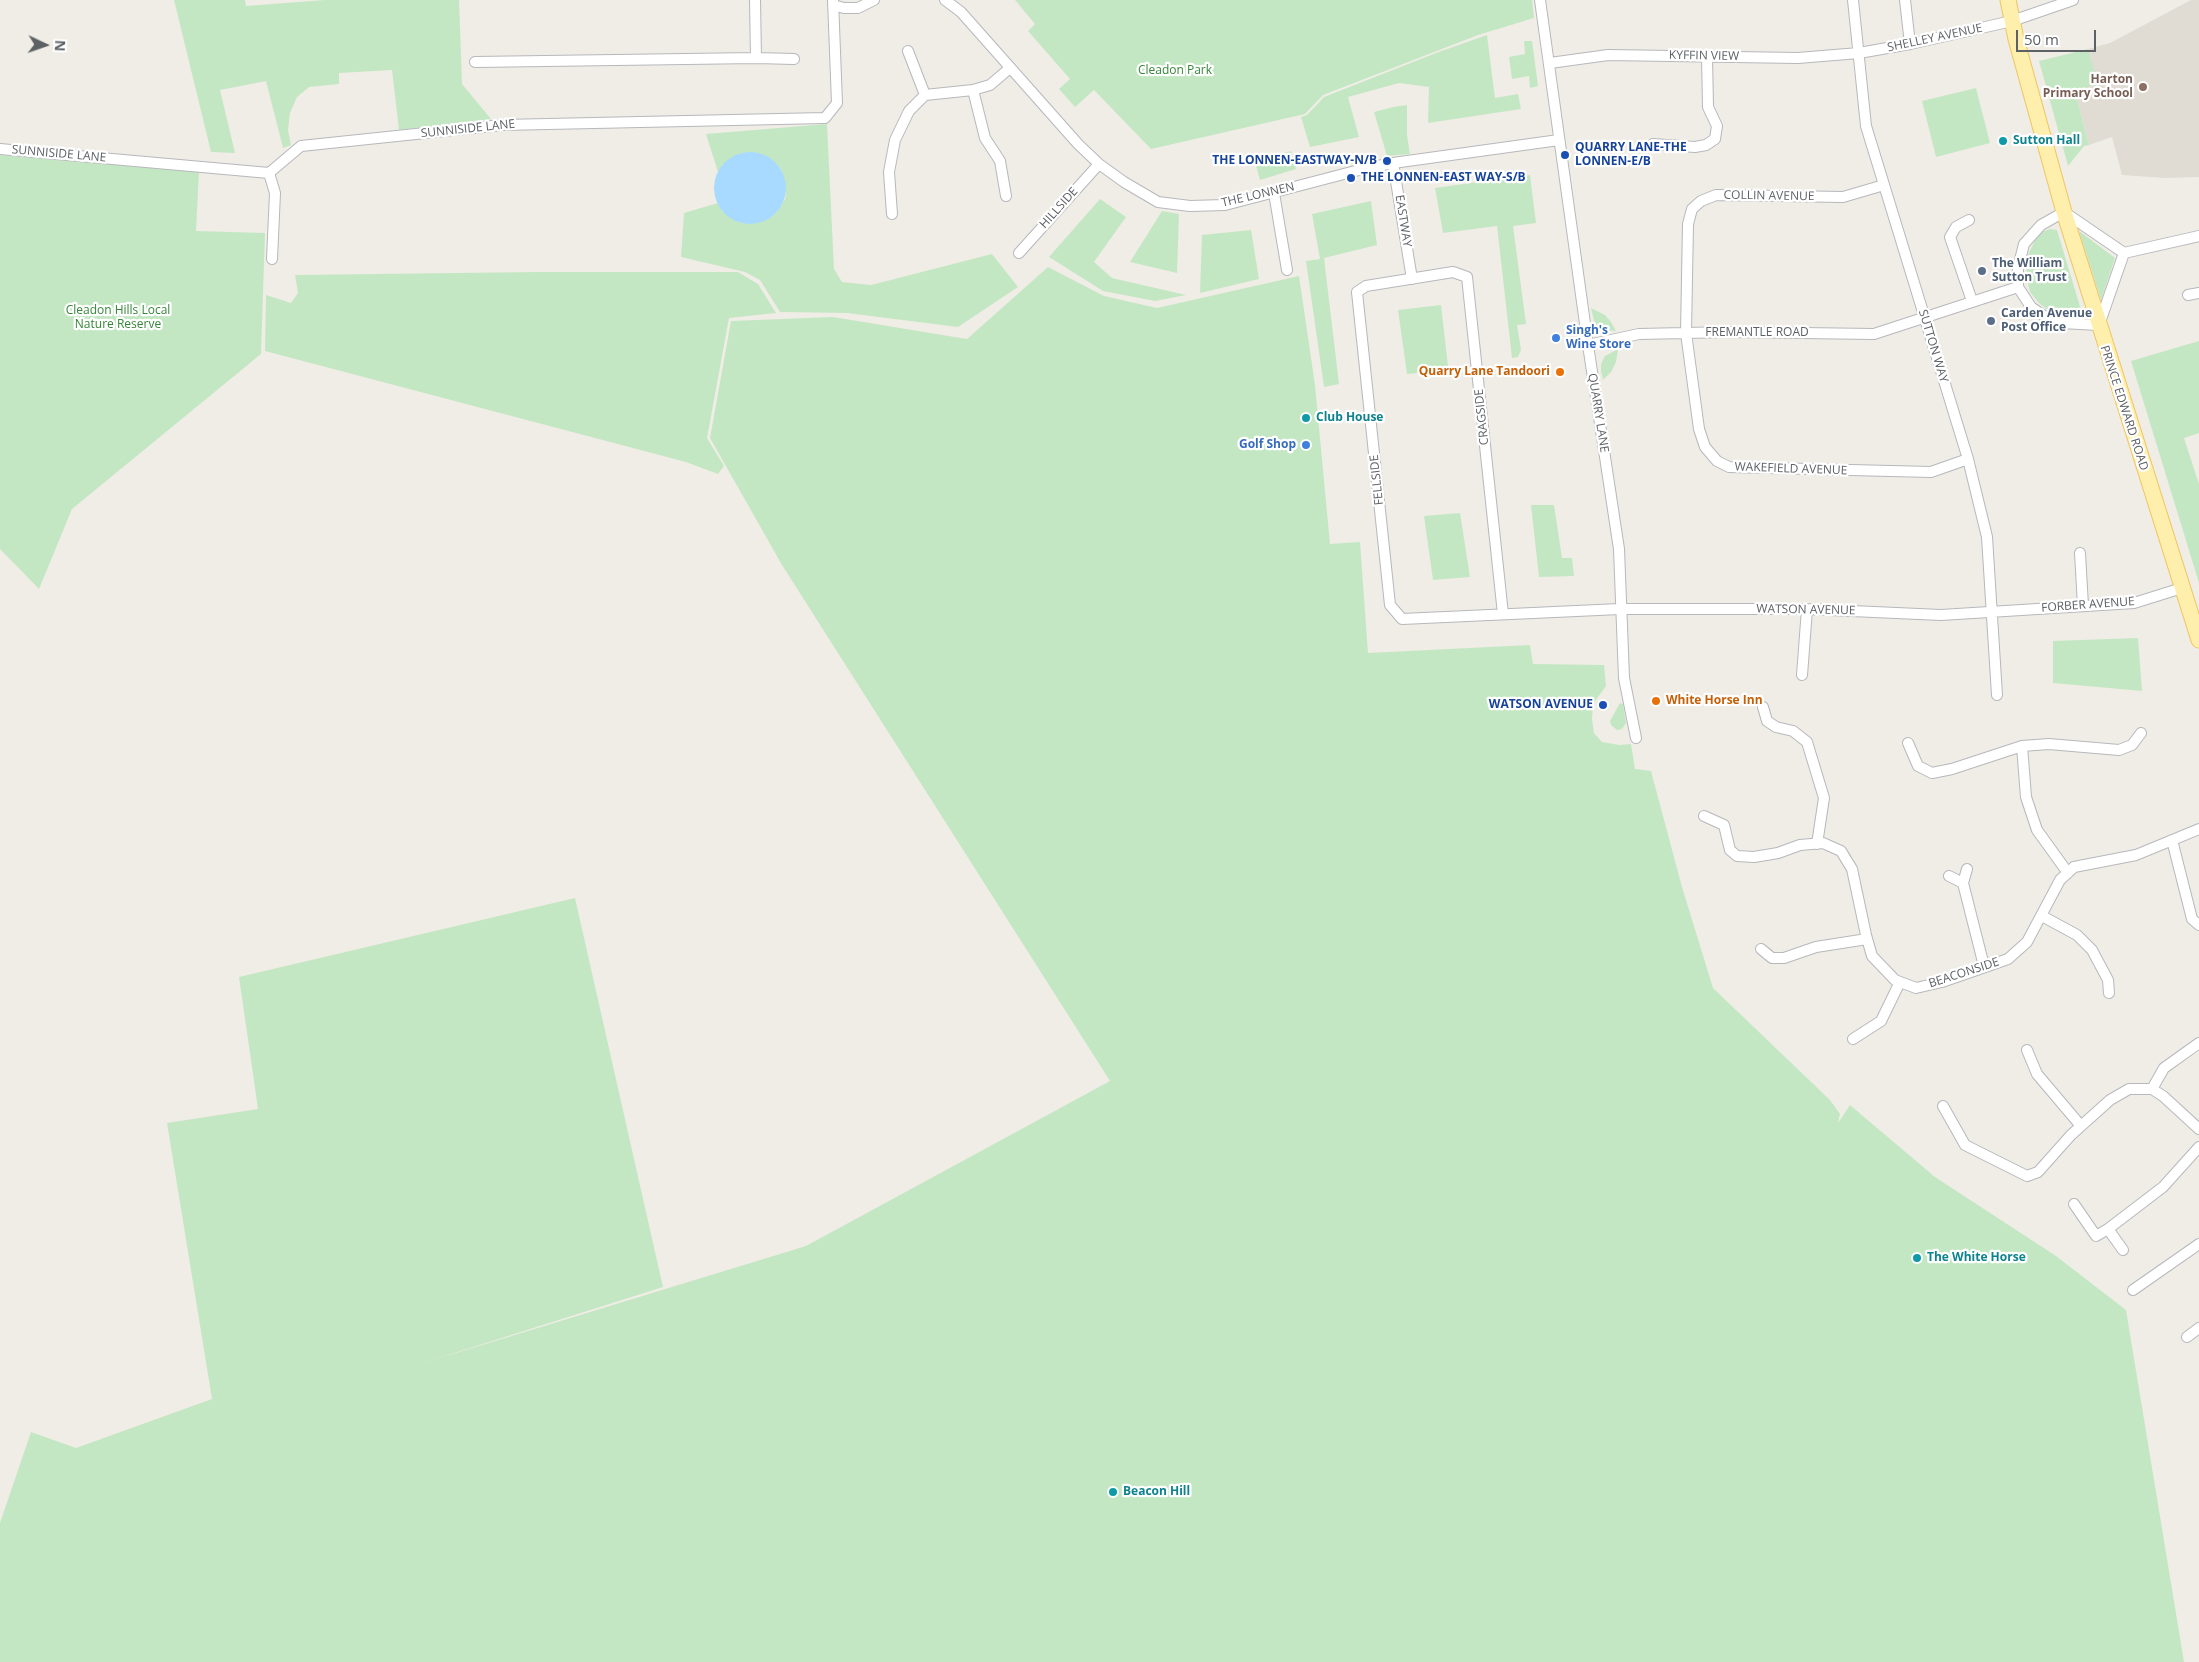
<!DOCTYPE html>
<html>
<head>
<meta charset="utf-8">
<style>
	body { margin:0 }
	#map { position:relative; width:2199px; height:1662px; overflow:hidden; background:#f0ede6; font-family:"Open Sans",sans-serif }
	canvas { display:block }
	.north { position:absolute; left:20px; top:20px; width:50px; height:50px; -webkit-text-stroke:4px #fff; paint-order:stroke; rotate:93deg; font-size:14px; font-weight:700; line-height:20px; text-align:center; color:#5d6166 }
	.north::after { content:''; display:block; margin:auto; width:18px; height:22px; background:#5d6166; clip-path:polygon(50% 0,100% 100%,50% 72%,0 100%) }
	.scale { position:absolute; left:2016px; top:30px; width:80px; height:22px; box-sizing:border-box; border:2px solid #5d6166; border-top:0; padding-left:6px; font-size:15px; line-height:18px; white-space:nowrap; color:#5d6166; -webkit-text-stroke:4px #fff; paint-order:stroke }
</style>
</head>
<body>
<div id="map">
<canvas width="2199" height="1662"></canvas>
<div class="north">N</div>
<div class="scale">50 m</div>
</div>
<script>
const ctx = document.querySelector('canvas').getContext('2d');
ctx.lineJoin = 'round';
function fillPath(path, color) { ctx.fillStyle = color; ctx.fill(path, 'evenodd'); }
const shape = rows => new Path2D(rows.map(r => 'M' + r).join(''));
function strokePath(path, color, width, dash) { ctx.strokeStyle = color; ctx.lineWidth = width; ctx.lineCap = dash ? 'butt' : 'round'; ctx.setLineDash(dash || []); ctx.stroke(path); }
function label(font, color, halo, rows, align = 'center') {
  ctx.font = font + ' "Open Sans",sans-serif'; ctx.lineWidth = 4.5; ctx.setLineDash([]); ctx.textBaseline = 'middle'; ctx.strokeStyle = halo; ctx.fillStyle = color; for (const [text, x, y, turn = 0] of rows) {
    ctx.save(); ctx.translate(x, y); ctx.rotate((+turn || 0) * Math.PI / 180); ctx.textAlign = isNaN(turn) ? turn : align; if (halo) ctx.strokeText(text, 0, 0); ctx.fillText(text, 0, 0); ctx.restore();
  }
}
fillPath(shape([
	[2191,0,2199,0,2199,177,2165,178,2122,175,2112,137,2089,145,2075,90,2097,84,2088,49,2110,43]
]), '#e0dcd4');
fillPath(shape([
	[174,0,245,0,246,6,325,0,459,0,462,84,491,119,399,130,392,70,339,73,339,84,309,87,297,97,290,113,288,130,291,145,283,148,266,81,220,90,235,153,211,152],
	[1015,0,1532,0,1534,18,1478,35,1323,95,1305,114,1151,149,1094,90,1075,107,1059,89,1070,79,1028,31,1035,24],
	[1487,35,1495,98,1518,94,1521,109,1428,123,1429,87,1399,83,1348,97,1359,137,1310,147,1301,117,1307,115,1324,97,1436,53],
	[1524,41,1532,41,1538,86,1530,88,1529,76,1512,79,1509,57,1525,54],
	[2088,49,2098,84,2075,91,2089,145,2084,146,2068,166,2039,61],
	[1976,88,1990,143,1936,157,1922,101],
	[1407,105,1407,135,1410,154,1387,156,1374,112,1393,107],
	[827,124,834,269,842,282,871,285,992,254,1018,287,958,327,847,313,780,312,760,280,745,272,681,257,684,213,718,203,723,211,770,218,777,212,785,199,786,193,781,169,772,160,722,166,718,172,706,134],
	[1291,151,1296,169,1260,180,1255,162],
	[0,155,199,172,196,231,265,233,261,354,72,509,39,589,0,549],
	[1530,175,1536,223,1513,226,1526,324,1517,325,1521,350,1518,357,1512,358,1497,226,1443,233,1435,188],
	[1100,199,1126,217,1094,262,1112,278,1186,295,1155,301,1103,291,1049,257],
	[1371,201,1377,245,1324,258,1339,384,1324,387,1306,261,1320,259,1312,214],
	[1162,211,1179,214,1177,273,1130,262],
	[2050,229,2057,230,2082,313,2077,318,2069,318,2049,311,2039,303,2030,292,2027,280,2026,259,2037,236,2044,231],
	[1251,230,1259,279,1200,293,1202,235],
	[2079,231,2115,258,2101,300],
	[1048,267,1104,296,1157,308,1299,276,1315,385,1330,544,1360,542,1368,653,1530,645,1533,664,1604,665,1606,686,1593,704,1592,719,1594,733,1602,742,1619,745,1631,744,1635,769,1651,771,1682,887,1713,988,1830,1100,1840,1114,1838,1123,1850,1105,1935,1177,2056,1256,2126,1310,2184,1662,0,1662,0,1523,31,1432,76,1448,212,1399,167,1123,258,1109,239,977,575,898,663,1287,423,1363,806,1246,1110,1081,782,565,710,438,731,321,833,317,967,339],
	[537,272,738,272,758,284,776,313,729,318,707,438,724,466,718,474,686,462,265,351,266,295,291,303,298,293,295,275],
	[1441,305,1449,375,1438,377,1431,372,1407,374,1398,310],
	[1591,308,1605,315,1611,322,1616,331,1601,330,1595,325],
	[2199,341,2199,433,2184,438,2199,484,2199,583,2131,361],
	[1618,349,1616,362,1611,372,1603,380,1601,371,1601,364,1605,356],
	[1531,505,1554,505,1562,558,1572,558,1574,576,1539,577],
	[1460,513,1470,577,1433,580,1424,516],
	[2138,638,2142,691,2053,683,2053,641],
	[1620,703,1623,704,1626,723,1622,729,1617,730,1611,725,1610,721]
]), '#c4e7c3');
fillPath(shape([
	'714 188a36 36 0 1 1 72 0a36 36 0 1 1-72 0Z'
]), '#a7dafe');
const minor = shape([
	[945,0,961,12,1078,144,1099,164,1124,182,1158,202,1190,206,1225,205,1363,169,1393,163,1559,140],
	[1540,0,1588,345,1619,549,1624,678,1636,738],
	[1853,0,1866,126,1968,459,1987,537,1997,695],
	[1905,0,1910,44],
	[833,5,844,8,858,8,874,0],
	[908,51,925,95],
	[756,58,794,59],
	[475,62,756,58,755,0],
	[1550,63,1608,55,1798,58,1859,53,1910,44,2012,21,2073,0],
	[973,90,985,138,1000,161,1006,196],
	[1653,144,1695,147,1706,145,1715,139,1717,126,1708,107,1707,56],
	[0,149,269,173,301,146,502,125,825,118,837,103,833,0],
	[1393,163,1412,279],
	[269,173,275,193,272,259],
	[1884,185,1843,197,1716,195,1701,201,1692,209,1688,224,1686,333,1699,429,1705,447,1717,461,1729,467,1931,472,1968,459],
	[1274,193,1287,270],
	[2064,212,2124,253,2099,325,2061,323,2047,318,2031,307,2018,287,2018,268,2024,244,2041,225,2064,212],
	[892,214,889,172,895,140,909,111,925,95,973,90,990,85,1010,68],
	[1969,220,1956,227,1950,237,1972,301],
	[1019,253,1099,164],
	[2124,253,2199,236],
	[2188,295,2199,293],
	[1588,345,1639,334,1730,332,1874,334,2018,287],
	[2080,553,2083,606],
	[1503,614,1467,277,1453,272,1366,286,1357,292,1390,605,1402,619,1620,609,1807,609,1941,615,2134,603,2182,588],
	[1802,675,1807,609],
	[1763,707,1767,721,1776,727,1793,731,1807,742,1824,798,1817,844],
	[1908,743,1918,766,1932,773,1952,769,2022,746,2049,744,2119,750,2132,745,2141,733],
	[2022,746,2026,797,2037,830,2068,873],
	[1704,816,1724,825,1730,850,1737,856,1754,857,1778,853,1800,845,1823,843,1841,851,1852,869,1866,935,1872,956,1895,980,1916,988,1942,982,2008,959,2027,942,2060,880,2074,867,2136,855,2199,829],
	[2172,840,2192,919,2199,925],
	[1967,869,1963,883,1984,966],
	[1949,876,1963,883],
	[2042,916,2077,935,2092,950,2108,980,2109,993],
	[1761,949,1772,958,1784,958,1816,947,1867,939],
	[1853,1039,1881,1021,1900,982],
	[2027,1050,2037,1074,2081,1126],
	[2152,1089,2164,1068,2199,1043],
	[1943,1106,1965,1145,2027,1176,2038,1172,2071,1135,2110,1100,2129,1089,2152,1089,2163,1096,2199,1129],
	[2074,1204,2096,1236,2108,1229],
	[2123,1250,2108,1229,2163,1187,2199,1147],
	[2133,1290,2199,1244],
	[2187,1337,2199,1328]
]);
const primary = shape([
	[2008,0,2016,39,2064,212,2199,640]
]);
strokePath(minor, '#b6b8bc', 12);
strokePath(primary, '#f0c45e', 17);
strokePath(minor, '#fff', 10);
strokePath(primary, '#feefac', 15);
for (const [x, y, r, color] of [
	[2143,87,5,"#8d6e63"],
	[2003,141,5,"#0f9aa8"],
	[1565,155,5,"#1a4fb4"],
	[1387,161,5,"#1a4fb4"],
	[1351,178,5,"#1a4fb4"],
	[1982,271,5,"#5c6f8a"],
	[1991,321,5,"#5c6f8a"],
	[1556,338,5,"#3f7fe0"],
	[1560,372,5,"#e8710a"],
	[1306,418,5,"#0f9aa8"],
	[1306,445,5,"#3f7fe0"],
	[1656,701,5,"#e8710a"],
	[1603,705,5,"#1a4fb4"],
	[1917,1258,5,"#0f9aa8"],
	[1113,1492,5,"#0f9aa8"]
]) { const dot = new Path2D(); dot.arc(x, y, r, 0, 2 * Math.PI); ctx.fillStyle = color; ctx.fill(dot); strokePath(dot, '#fff', 2); }
label('12px', '#5d6166', '#fff', [
	["SHELLEY AVENUE",1935,38,-12],
	["KYFFIN VIEW",1704,56,1],
	["SUNNISIDE LANE",468,129,-6],
	["SUNNISIDE LANE",59,154,5],
	["THE LONNEN",1258,195,-13],
	["COLLIN AVENUE",1769,196,1],
	["HILLSIDE",1059,208,-48],
	["EASTWAY",1403,221,81],
	["FREMANTLE ROAD",1757,333],
	["SUTTON WAY",1933,346,73],
	["PRINCE EDWARD ROAD",2124,408,72],
	["QUARRY LANE",1598,413,81],
	["CRAGSIDE",1482,417,-96],
	["WAKEFIELD AVENUE",1791,469,2],
	["FELLSIDE",1377,480,-96],
	["FORBER AVENUE",2088,605,-4],
	["WATSON AVENUE",1806,610,1],
	["BEACONSIDE",1964,973,-18]
]);
label('12px', '#368538', '#fff', [
	["Cleadon Park",1175,71],
	["Cleadon Hills Local",118,311],
	["Nature Reserve",118,325]
]);
label('bold 12px', '#785e54', '#fff', [
	["Harton",2133,80],
	["Primary School",2133,94]
], 'right');
label('bold 12px', '#0d838f', '#fff', [
	["Sutton Hall",2013,141],
	["Club House",1316,418],
	["The White Horse",1927,1258],
	["Beacon Hill",1123,1492]
], 'left');
label('bold 12px', '#164399', '#fff', [
	["QUARRY LANE-THE",1575,148],
	["LONNEN-E/B",1575,162],
	["THE LONNEN-EASTWAY-N/B",1377,161,"right"],
	["THE LONNEN-EAST WAY-S/B",1361,178],
	["WATSON AVENUE",1593,705,"right"]
], 'left');
label('bold 12px', '#4e5e75', '#fff', [
	["The William",1992,264],
	["Sutton Trust",1992,278],
	["Carden Avenue",2001,314],
	["Post Office",2001,328]
], 'left');
label('bold 12px', '#366cbe', '#fff', [
	["Singh's",1566,331],
	["Wine Store",1566,345],
	["Golf Shop",1296,445,"right"]
], 'left');
label('bold 12px', '#c56008', '#fff', [
	["Quarry Lane Tandoori",1550,372],
	["White Horse Inn",1666,701,"left"]
], 'right');
</script>
</body>
</html>
